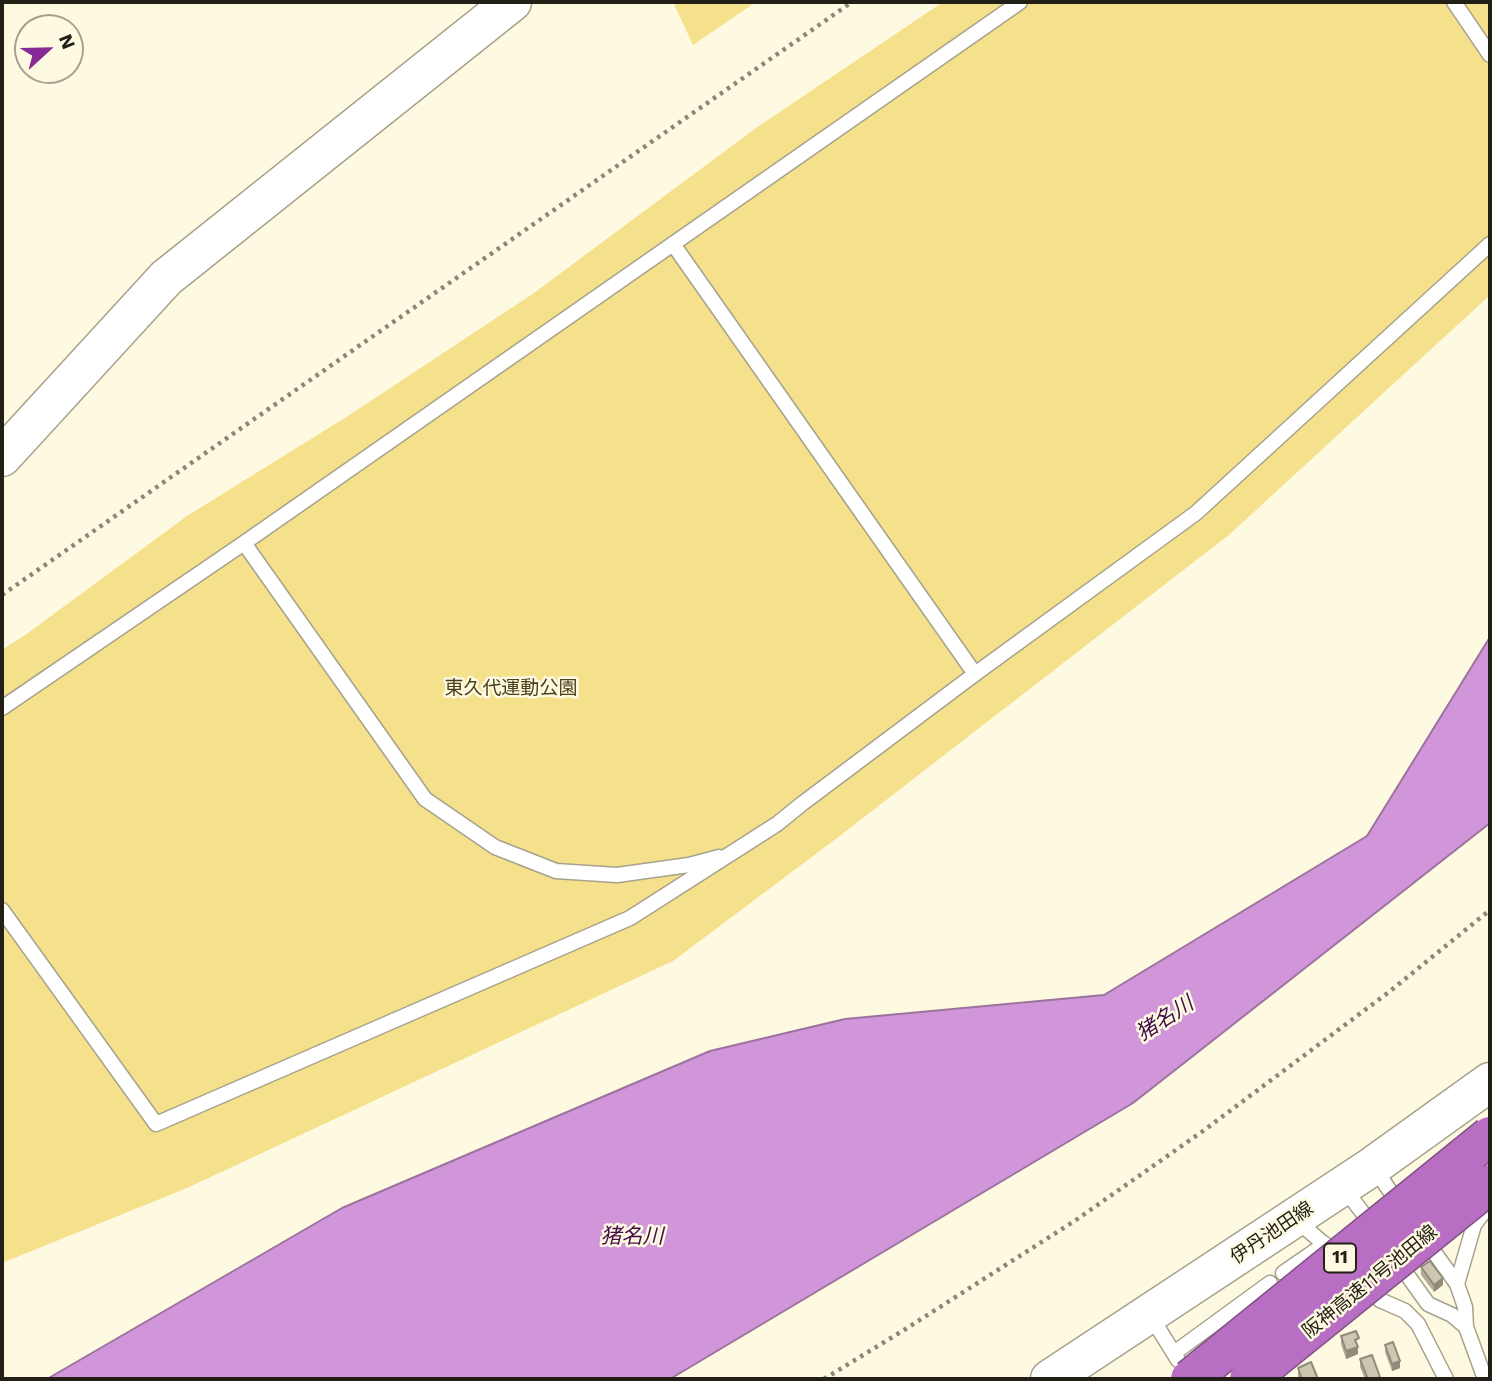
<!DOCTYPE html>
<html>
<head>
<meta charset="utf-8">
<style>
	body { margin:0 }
	#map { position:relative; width:1492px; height:1381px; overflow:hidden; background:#fef9e1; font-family:"Work Sans",sans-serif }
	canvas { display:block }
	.frame { position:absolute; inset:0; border:4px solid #211f16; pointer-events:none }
	.north { position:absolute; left:14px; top:14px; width:70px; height:70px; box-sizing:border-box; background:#fef9e1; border:2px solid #a6a290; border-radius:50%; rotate:68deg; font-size:19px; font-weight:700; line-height:28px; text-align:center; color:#211f16 }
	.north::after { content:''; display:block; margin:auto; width:24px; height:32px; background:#872a95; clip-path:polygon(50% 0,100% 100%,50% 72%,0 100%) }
</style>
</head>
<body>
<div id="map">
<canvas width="1492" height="1381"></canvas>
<div class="frame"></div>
<div class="north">N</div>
</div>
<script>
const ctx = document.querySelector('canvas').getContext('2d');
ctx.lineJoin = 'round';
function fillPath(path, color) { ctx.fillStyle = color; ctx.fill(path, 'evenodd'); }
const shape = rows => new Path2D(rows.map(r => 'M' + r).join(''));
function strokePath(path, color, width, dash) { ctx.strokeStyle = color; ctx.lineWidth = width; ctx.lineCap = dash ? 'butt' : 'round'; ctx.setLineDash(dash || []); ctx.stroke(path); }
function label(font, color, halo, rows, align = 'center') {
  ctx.font = font + ' "Work Sans","Noto Sans JP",sans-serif'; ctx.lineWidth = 5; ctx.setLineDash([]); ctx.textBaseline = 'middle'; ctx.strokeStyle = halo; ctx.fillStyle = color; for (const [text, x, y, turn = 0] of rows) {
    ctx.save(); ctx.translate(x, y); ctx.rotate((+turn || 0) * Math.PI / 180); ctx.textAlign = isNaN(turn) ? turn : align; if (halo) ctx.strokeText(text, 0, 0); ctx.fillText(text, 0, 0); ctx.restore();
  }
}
fillPath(shape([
	[673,2,756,2,693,45],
	[943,2,1490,2,1490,295,1230,534,837,838,673,961,187,1188,2,1263,2,650,28,633,187,516,348,416,534,293,756,128]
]), '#f5e08b');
const water = shape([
	[1490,637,1490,823,1133,1103,670,1379,47,1379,342,1208,710,1051,845,1019,1104,995,1367,836,1490,637]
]);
fillPath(water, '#d196d9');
strokePath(water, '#9c729e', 2);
const lane = shape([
	[1454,2,1490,55],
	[673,244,975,674],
	[244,543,425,799,495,847,556,871,617,875,689,865,719,857],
	[2,708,244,543,1020,2],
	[2,910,156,1124,630,918,777,824,803,803,975,674,1196,513,1490,244],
	[1373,1167,1400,1205],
	[1344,1188,1374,1228],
	[1295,1219,1338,1256],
	[1424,1238,1457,1284,1465,1307,1466,1327,1485,1379],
	[1398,1262,1428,1304,1452,1315,1466,1327],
	[1283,1273,1325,1244],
	[1457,1284,1474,1225,1489,1205],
	[1367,1286,1380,1300,1405,1311,1418,1324,1446,1379],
	[1150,1315,1178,1360],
	[1174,1353,1270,1283]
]);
const secondary = shape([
	[2,457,166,278,512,2],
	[1050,1379,1373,1166,1490,1082]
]);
strokePath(lane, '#a7a28b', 17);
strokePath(secondary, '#a7a28b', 41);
strokePath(shape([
	[2,595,852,2],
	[824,1379,904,1330,1076,1220,1203,1131,1389,992,1490,910]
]), '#8b8878', 4.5, [3.5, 5]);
strokePath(lane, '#fff', 14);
strokePath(secondary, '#fff', 38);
const highwayBridge = shape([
	[1190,1379,1490,1136],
	[1249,1379,1490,1184]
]);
strokePath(highwayBridge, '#825286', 41, []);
strokePath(highwayBridge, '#b76ec3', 38);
fillPath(shape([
	[1421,1267,1443,1285,1434,1292,1421,1275],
	[1341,1336,1359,1346,1358,1346,1358,1354,1346,1359,1341,1344],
	[1385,1345,1400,1368,1392,1371,1385,1352],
	[1360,1359,1380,1379,1365,1379,1360,1367],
	[1298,1368,1318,1379,1298,1379]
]), '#b0ab97');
fillPath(shape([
	[1443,1278,1443,1285,1434,1292,1434,1285],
	[1358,1347,1358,1354,1346,1359,1346,1351],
	[1400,1361,1400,1368,1392,1371,1392,1364]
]), '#908b7b');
const building = shape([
	[1430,1261,1443,1278,1434,1285,1421,1267,1430,1261],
	[1356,1331,1359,1338,1355,1340,1358,1347,1346,1351,1341,1336,1356,1331],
	[1393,1342,1400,1361,1392,1364,1385,1345,1393,1342],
	[1372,1355,1380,1377,1375,1379,1368,1379,1360,1359,1372,1355],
	[1311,1362,1318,1379,1302,1379,1298,1368,1311,1362]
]);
fillPath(building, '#cdc7b0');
strokePath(building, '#908b7b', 2);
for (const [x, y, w] of [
	[1340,1258,32]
]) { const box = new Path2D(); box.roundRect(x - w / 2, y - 14.5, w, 29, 5); ctx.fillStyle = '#fef9e1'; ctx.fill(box); strokePath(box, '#211f16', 2); }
label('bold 18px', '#211f16', null, [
	["11",1340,1258]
]);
label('19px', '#4a411b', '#fef9e1', [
	["東久代運動公園",511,688]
]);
label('19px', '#211f16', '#fef9e1', [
	["伊丹池田線",1272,1233,-34],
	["阪神高速11号池田線",1370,1282,-39]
]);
label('italic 21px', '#410c49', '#fef9e1', [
	["猪名川",1165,1019,-33],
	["猪名川",632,1237]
]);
</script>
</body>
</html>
